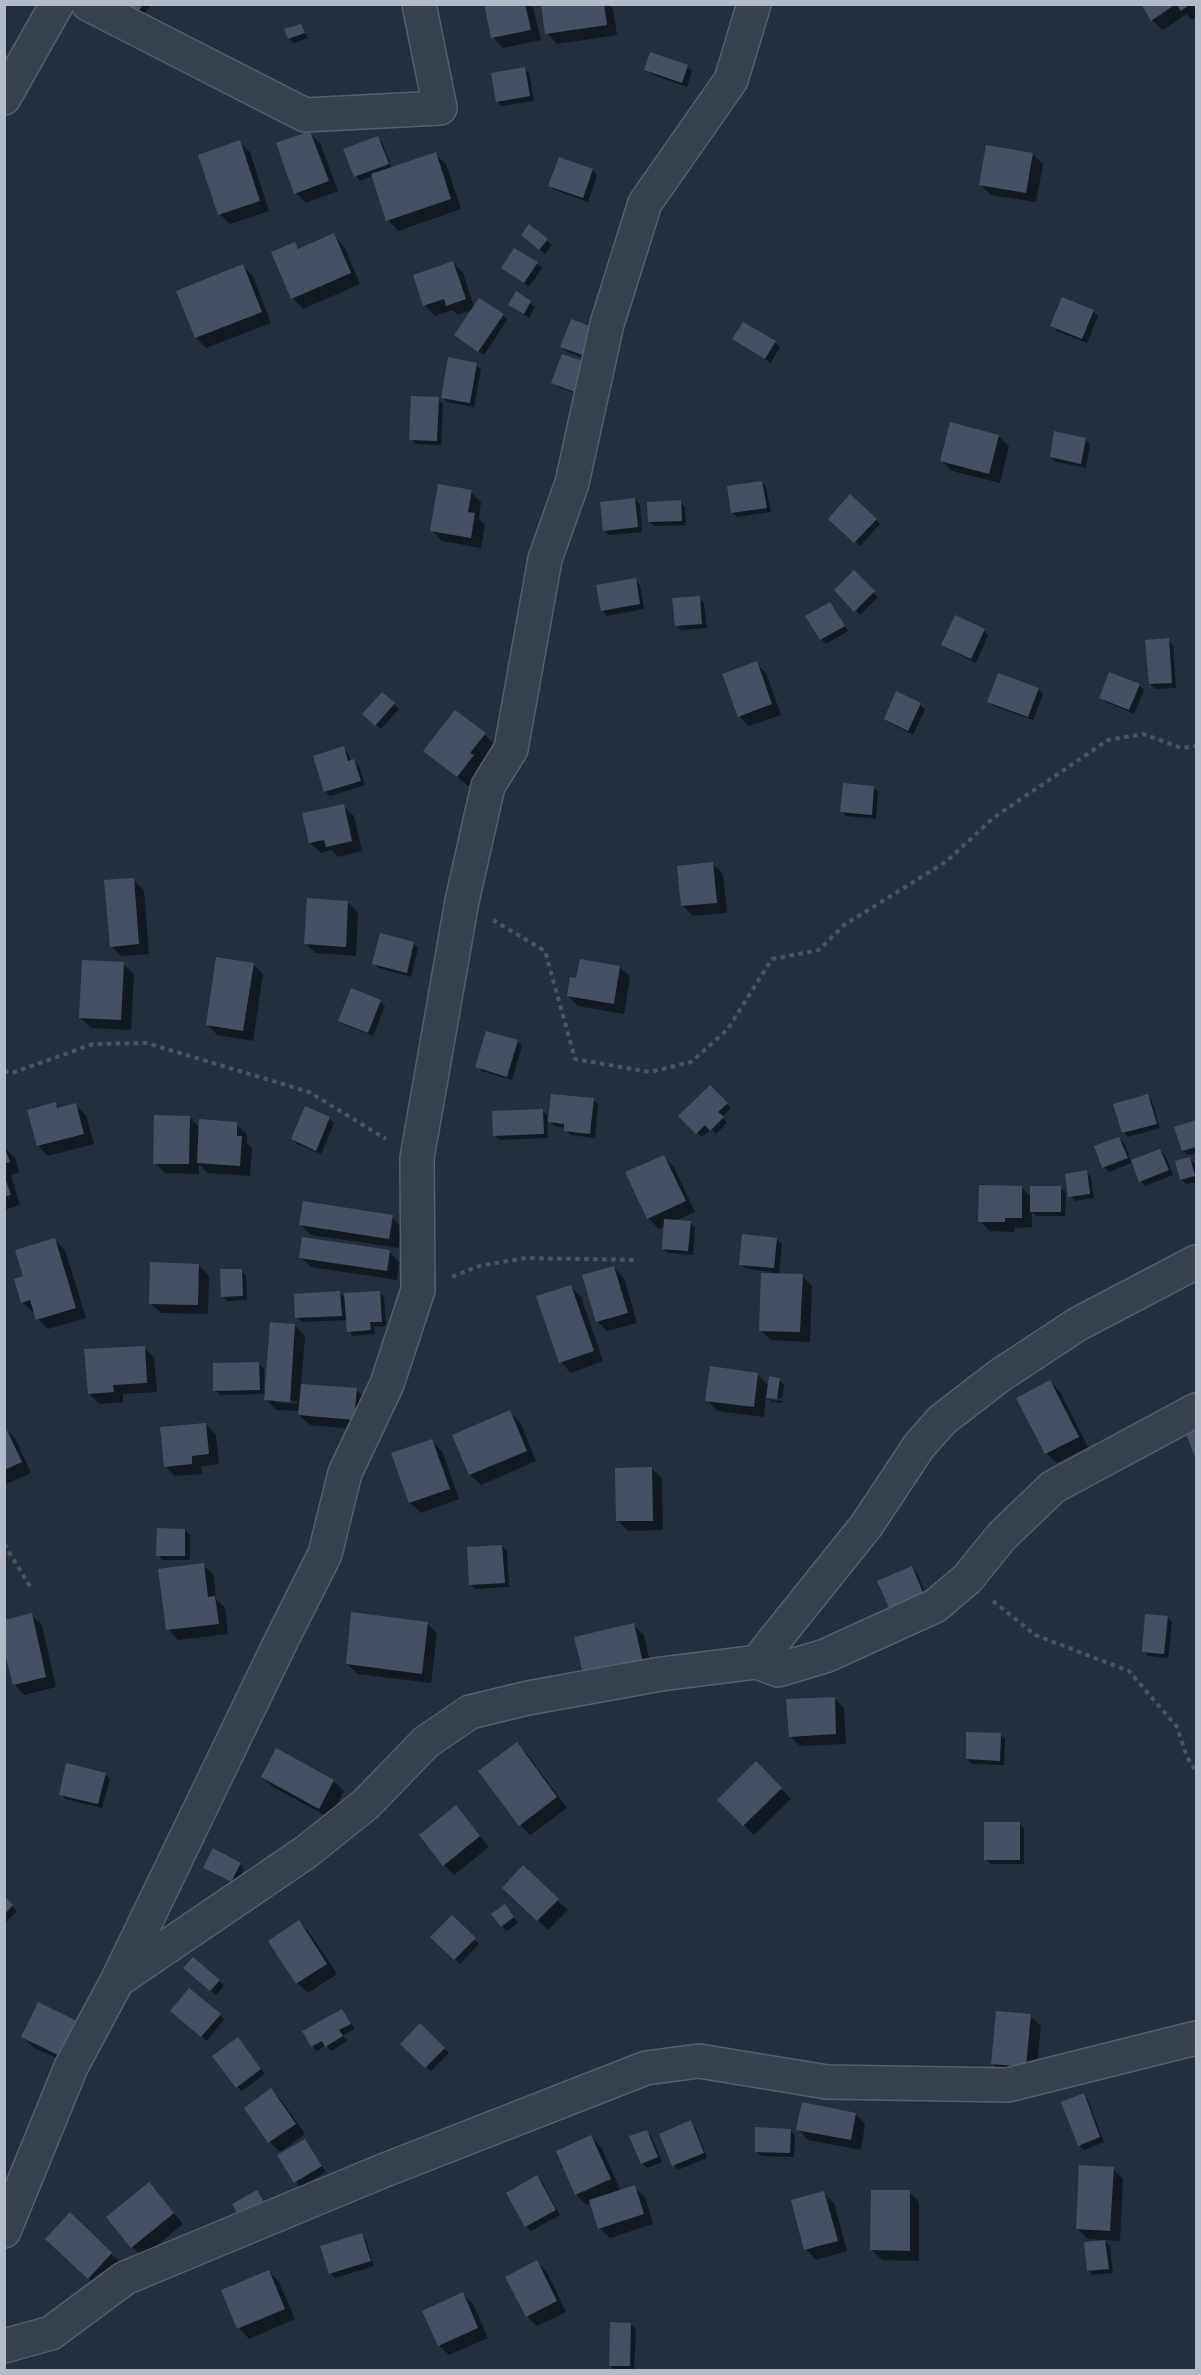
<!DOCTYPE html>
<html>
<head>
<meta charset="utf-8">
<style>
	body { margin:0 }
	#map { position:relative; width:1201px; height:2375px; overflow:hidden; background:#242f3e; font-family:Commissioner,sans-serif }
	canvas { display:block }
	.frame { position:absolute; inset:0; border:6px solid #b4bcc9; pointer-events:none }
</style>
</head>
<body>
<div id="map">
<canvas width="1201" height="2375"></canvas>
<div class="frame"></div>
</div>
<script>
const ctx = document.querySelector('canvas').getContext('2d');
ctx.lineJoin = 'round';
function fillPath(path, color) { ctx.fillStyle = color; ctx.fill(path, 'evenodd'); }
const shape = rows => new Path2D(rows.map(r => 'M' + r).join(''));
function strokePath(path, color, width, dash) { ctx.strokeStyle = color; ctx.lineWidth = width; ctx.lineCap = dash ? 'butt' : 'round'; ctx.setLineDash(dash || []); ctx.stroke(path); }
fillPath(shape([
	[113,4,151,4,139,23],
	[485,4,532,4,541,40,503,48,493,37],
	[543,4,608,4,613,9,617,35,557,44,547,33],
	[1142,4,1196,4,1196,17,1192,20,1187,14,1163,30,1152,20],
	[300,26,308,38,294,43,289,39],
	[687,66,692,71,687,87,651,74,646,70],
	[524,69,529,73,534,101,502,106,497,101],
	[310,133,320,143,338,191,306,203,296,193],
	[377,138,382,142,392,169,435,154,446,164,461,209,398,231,388,220,373,176,360,181,356,176],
	[239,142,250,152,269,211,230,224,220,214],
	[1033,154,1043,164,1036,202,991,195,981,185],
	[560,159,593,170,597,175,588,202,555,190,550,186],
	[530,226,552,245,545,254,528,240],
	[333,235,344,246,360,284,303,309,293,298,273,253,295,244,300,250],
	[453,263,463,273,474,307,503,315,507,320,484,355,456,335,472,310,458,315,452,310,435,316,425,305],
	[537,264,542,268,529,287,503,268],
	[243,266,253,276,271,323,206,348,196,338],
	[516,294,535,307,529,318,510,305],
	[1093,311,1098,316,1087,343,1057,331,1052,326],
	[597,331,593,361,567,352,562,347],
	[734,339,775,343,780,347,771,363],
	[563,356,582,396,558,387,553,382],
	[476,364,481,369,474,407,447,402,442,397],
	[438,399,443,404,441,445,416,444,411,439],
	[999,436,1009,446,1000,483,952,471,942,461],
	[1085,439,1090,444,1086,468,1056,462,1051,457],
	[762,482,766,487,771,512,737,517,733,513],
	[471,492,481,502,479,519,485,525,481,548,442,541,431,530],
	[851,496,880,524,860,546,830,518],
	[635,499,640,504,642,532,609,535,604,530],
	[680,502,685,507,686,525,654,526,649,522],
	[854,572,878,597,860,615,836,590],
	[635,580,640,585,644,609,607,616,602,611],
	[699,598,704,603,707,628,681,630,676,625],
	[830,604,848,631,826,644,821,639],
	[984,630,988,635,976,663,948,649,943,645],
	[1168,640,1173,645,1176,688,1155,689,1150,684],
	[756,663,766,673,781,715,749,726,739,716],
	[1139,685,1144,690,1134,714,1106,702,1101,698],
	[1038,689,1043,694,1033,720,994,706,989,701],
	[897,693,921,705,925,710,913,735,890,723,885,718],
	[382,694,399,709,381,729,369,719],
	[485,735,495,745,480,764,483,767,468,786,425,750],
	[343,748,348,753,351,762,354,761,359,766,365,785,330,796,325,791],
	[874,787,878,792,876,819,846,816,842,811],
	[343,806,354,816,362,851,338,857,331,850,321,853,310,843],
	[713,864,723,874,727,913,693,916,683,906],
	[133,880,144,890,149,954,121,956,111,946],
	[348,902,358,913,356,956,315,953,305,943],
	[413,943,418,948,411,977,379,968,374,964],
	[123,964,134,974,131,1030,91,1028,81,1018],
	[253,964,263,974,253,1041,217,1035,207,1024],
	[620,967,630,977,624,1014,578,1006,568,996,577,980],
	[380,1001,385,1006,373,1036,345,1025,340,1020],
	[517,1041,522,1046,512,1080,482,1071,477,1066],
	[710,1087,731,1108,722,1117,727,1123,716,1134,711,1129,702,1137,680,1116],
	[1148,1096,1152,1101,1160,1128,1128,1137,1123,1132],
	[594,1100,598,1105,595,1138,570,1135,566,1128,554,1126,550,1121],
	[56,1104,60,1109,76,1105,86,1115,94,1144,48,1156,38,1146],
	[542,1110,547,1115,548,1138,499,1140,494,1135],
	[189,1117,200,1128,236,1124,247,1134,247,1143,252,1148,250,1176,208,1173,199,1164,199,1174,165,1173,155,1163],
	[329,1118,334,1123,321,1154,297,1144,292,1139],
	[1196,1122,1196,1153,1188,1155,1183,1151,1176,1128],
	[1119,1139,1124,1143,1131,1161,1160,1150,1165,1155,1173,1175,1145,1186,1141,1181,1134,1162,1109,1172,1104,1167],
	[4,1147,15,1158,19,1172,11,1175,20,1205,4,1210],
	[664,1157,674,1167,695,1212,675,1221,690,1222,695,1227,693,1255,668,1253,663,1248,665,1226,659,1229,648,1218,627,1173],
	[1190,1159,1195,1164,1196,1182,1186,1184,1181,1179],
	[1086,1172,1091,1177,1094,1198,1075,1201,1070,1196],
	[1022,1188,1031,1197,1061,1188,1066,1192,1065,1216,1036,1216,1032,1212,1032,1227,1015,1228,1014,1232,990,1231,980,1221],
	[392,1217,402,1227,399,1248,311,1235,301,1225],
	[54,1239,65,1250,86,1318,48,1329,38,1319,35,1312,33,1312,22,1302,25,1278],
	[777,1239,782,1244,779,1275,802,1276,812,1286,810,1342,771,1340,760,1330,773,1272,746,1269,741,1264],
	[389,1251,399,1262,397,1280,311,1267,300,1257],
	[198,1265,209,1276,208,1314,161,1313,150,1303],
	[613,1267,624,1278,637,1323,607,1331,597,1321],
	[241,1270,246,1275,247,1300,227,1301,222,1296],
	[571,1287,581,1297,603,1361,571,1373,561,1362],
	[379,1292,384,1297,386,1326,374,1327,375,1334,353,1336,348,1331,348,1320,302,1322,297,1317,340,1293,346,1299],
	[295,1326,305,1336,301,1386,356,1390,367,1400,364,1430,310,1425,299,1415,300,1411,276,1410,266,1399,266,1394,220,1395,215,1390,259,1364,264,1368,264,1390,267,1390],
	[275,1399,297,1401,297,1404,275,1402],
	[144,1347,154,1358,157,1392,123,1394,123,1402,99,1404,89,1393],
	[757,1374,769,1386,779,1380,784,1385,782,1398,771,1397,771,1400,782,1401,782,1403,772,1402,766,1396,764,1417,717,1411,707,1400],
	[1050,1382,1060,1392,1088,1447,1057,1463,1046,1453],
	[509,1412,520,1422,536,1461,481,1485,470,1475,454,1436],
	[206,1424,216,1435,219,1464,201,1466,202,1474,175,1476,165,1466],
	[4,1428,15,1438,31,1473,4,1485],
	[431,1441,442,1451,459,1499,421,1513,410,1503,393,1454],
	[652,1468,662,1478,663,1530,628,1531,617,1520],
	[185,1530,190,1535,190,1560,162,1560,158,1555],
	[502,1546,507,1551,509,1587,475,1589,470,1584],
	[203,1565,214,1575,216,1599,225,1608,228,1634,178,1640,168,1629],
	[912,1568,917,1573,928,1600,896,1614],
	[31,1615,42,1625,56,1687,24,1695,14,1684],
	[1167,1617,1172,1622,1168,1658,1148,1656,1144,1652],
	[427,1623,437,1634,431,1683,358,1674,347,1664],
	[633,1625,644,1635,654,1679,597,1691],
	[834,1698,844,1708,846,1744,800,1746,790,1736],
	[1000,1734,1005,1739,1004,1765,972,1764,967,1759],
	[517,1744,527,1754,567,1808,530,1835,520,1825],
	[756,1763,791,1799,754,1835,719,1800],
	[105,1774,110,1779,102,1808,65,1799,61,1794],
	[262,1777,333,1781,344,1791,330,1818,273,1787],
	[456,1807,489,1847,454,1875,444,1865],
	[1020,1824,1024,1829,1024,1864,990,1864,986,1859],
	[240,1864,244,1869,236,1885,210,1872,205,1867],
	[4,1898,17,1911,4,1924],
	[514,1898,557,1900,568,1910,548,1930],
	[509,1911,518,1923,507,1931,502,1926],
	[452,1917,479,1944,460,1964,432,1937],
	[299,1922,309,1932,337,1974,308,1993,297,1983],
	[190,1973,219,1981,224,1986,216,1995],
	[342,2011,355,2029,343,2035,347,2041,331,2051,326,2045,317,2051,312,2046],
	[220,2015,224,2019,207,2041,177,2016],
	[1030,2016,1041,2026,1036,2077,1003,2074,993,2064],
	[420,2025,449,2053,431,2071,402,2044],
	[88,2033,72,2066,33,2047,23,2037],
	[242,2044,265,2074,242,2091,237,2087],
	[271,2090,281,2100,305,2134,280,2152,270,2142,246,2108],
	[1083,2095,1088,2100,1104,2142,1084,2150,1079,2145],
	[855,2114,865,2124,861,2150,808,2140,798,2129],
	[691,2122,695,2127,707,2158,678,2170,673,2165],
	[790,2130,795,2135,794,2157,761,2156,756,2151],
	[646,2131,651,2136,662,2162,647,2168,642,2163],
	[591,2137,601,2147,621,2191,634,2187,645,2197,653,2224,610,2238,599,2228,591,2203,586,2205,576,2194],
	[305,2140,326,2172,300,2187,279,2156],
	[1113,2169,1123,2179,1120,2241,1104,2240,1110,2246,1113,2273,1093,2275,1088,2271,1101,2240,1088,2239,1077,2229],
	[537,2177,542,2182,560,2215,531,2231,526,2227,508,2193],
	[149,2184,183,2224,143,2257,132,2247],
	[909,2192,919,2202,919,2261,882,2260,872,2250],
	[823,2193,834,2203,847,2251,816,2260,806,2249],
	[70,2215,122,2264,99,2289,47,2239],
	[361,2235,366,2240,374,2266,335,2278,330,2273],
	[536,2262,547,2272,566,2312,537,2326,527,2316],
	[269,2272,279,2282,295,2319,249,2339,239,2328],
	[463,2294,473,2304,488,2338,449,2355,439,2345],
	[631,2324,636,2329,634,2370,615,2370,610,2365]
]), '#0007');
fillPath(shape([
	[111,4,143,4,134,19],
	[484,4,525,4,531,30,491,38],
	[541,4,604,4,607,25,545,34],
	[1141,4,1176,4,1151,21],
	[1176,4,1190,4,1181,11],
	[301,24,305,33,288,39,284,29],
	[650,52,688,65,682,83,644,70],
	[525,67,530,96,496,102,491,73],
	[310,131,329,181,294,194,276,143],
	[378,136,389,164,354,177,343,149],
	[240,140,260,201,218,215,198,155],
	[986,145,1033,153,1026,193,979,185],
	[436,152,451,199,386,221,371,174],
	[559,157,593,169,583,198,548,186],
	[529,224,548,239,539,250,521,235],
	[334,233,351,273,291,299,271,252,295,242,298,249],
	[514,248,538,262,524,283,501,268],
	[453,261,466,299,446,306,444,299,423,306,413,275],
	[243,264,262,312,195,338,176,291],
	[516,291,531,301,524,314,508,305],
	[1062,297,1094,310,1082,339,1050,326],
	[479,298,504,314,478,352,454,335],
	[571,319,598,329,588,357,560,347],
	[743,322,776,341,765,359,732,339],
	[562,354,588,363,577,393,551,383],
	[448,357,477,363,470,403,441,398],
	[411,396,439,397,437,441,409,440],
	[950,422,999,435,989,474,940,461],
	[1054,431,1086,438,1081,464,1050,457],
	[762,481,767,508,731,513,727,486],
	[438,484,472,490,468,512,475,513,471,538,430,531],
	[850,494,877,519,854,543,828,519],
	[635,498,638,527,603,531,600,502],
	[681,500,682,521,648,522,647,502],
	[854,570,875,591,854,612,834,590],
	[636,578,640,604,601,611,596,585],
	[700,596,702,624,675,626,672,598],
	[830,602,845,626,820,640,805,616],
	[955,615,985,629,971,659,941,645],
	[1169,638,1172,683,1149,684,1145,640],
	[757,661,772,704,738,717,722,674],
	[1109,672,1140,684,1129,710,1099,698],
	[998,673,1039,688,1028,717,987,702],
	[896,691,921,703,908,731,884,719],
	[382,692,395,703,375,726,362,714],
	[455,710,486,733,470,753,474,755,457,777,423,751],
	[344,746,348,761,354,759,361,781,324,792,313,756],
	[843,783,874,786,872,815,840,812],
	[344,804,352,841,326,847,324,840,309,843,302,813],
	[713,862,717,903,681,906,677,866],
	[134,878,139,944,110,947,104,880],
	[307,898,348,901,346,947,304,944],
	[380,933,414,942,407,973,372,964],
	[216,957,254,963,243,1031,206,1025],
	[580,959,620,966,614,1004,567,996,570,977,576,978],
	[82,960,124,962,121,1020,79,1018],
	[351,988,381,1000,368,1033,338,1021],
	[486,1031,518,1040,507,1077,475,1067],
	[710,1085,728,1103,718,1112,724,1117,710,1131,705,1125,696,1134,678,1116],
	[551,1094,594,1098,590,1134,564,1131,564,1124,548,1122],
	[1148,1094,1157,1124,1122,1133,1113,1104],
	[56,1102,57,1108,76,1103,84,1134,37,1146,27,1110],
	[305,1106,330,1117,316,1151,291,1139],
	[543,1109,544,1134,493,1136,492,1111],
	[154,1115,190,1116,189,1164,153,1164],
	[199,1119,237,1122,237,1136,242,1136,240,1166,197,1163],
	[1196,1120,1196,1147,1182,1151,1174,1127],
	[1119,1137,1128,1158,1102,1168,1094,1146],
	[4,1145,10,1162,4,1164],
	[1160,1149,1169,1170,1139,1182,1131,1160],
	[664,1155,686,1201,647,1219,625,1172],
	[1190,1157,1195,1176,1180,1180,1175,1161],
	[1087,1170,1090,1194,1068,1197,1065,1174],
	[4,1175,11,1195,4,1197],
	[979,1185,1022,1186,1022,1218,1005,1218,1005,1222,978,1222],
	[1030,1186,1061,1186,1061,1212,1030,1212],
	[303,1201,393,1215,389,1239,299,1225],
	[664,1219,691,1221,688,1251,662,1249],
	[742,1234,777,1238,774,1268,739,1265],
	[302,1237,390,1250,387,1271,299,1258],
	[55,1238,76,1308,36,1320,30,1300,21,1303,14,1279,23,1276,15,1250],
	[150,1262,199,1264,198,1305,149,1304],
	[614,1266,628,1313,596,1322,582,1275],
	[220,1269,242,1269,243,1296,221,1297],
	[761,1273,803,1274,800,1332,759,1331],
	[571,1285,594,1351,559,1363,536,1296],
	[340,1291,342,1316,295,1318,294,1294],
	[380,1291,382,1322,370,1322,371,1330,347,1332,344,1293],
	[270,1322,295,1324,290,1402,264,1400],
	[145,1346,147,1383,113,1385,114,1392,88,1394,84,1349],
	[259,1362,260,1390,213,1391,213,1363],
	[710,1366,758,1373,754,1407,705,1401],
	[769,1376,780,1378,777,1399,766,1398],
	[1050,1380,1079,1437,1045,1454,1016,1398],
	[301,1384,357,1388,354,1420,298,1415],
	[510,1410,527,1451,469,1475,452,1435],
	[206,1423,209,1454,192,1456,192,1464,164,1467,160,1427],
	[4,1424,22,1462,4,1470],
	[1196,1427,1196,1460,1185,1431],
	[432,1439,450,1489,409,1503,391,1453],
	[652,1467,653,1521,616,1521,615,1468],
	[157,1528,185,1529,185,1556,156,1556],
	[502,1545,505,1583,469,1585,467,1547],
	[204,1563,208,1597,215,1596,219,1624,166,1630,158,1569],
	[912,1566,924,1595,890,1610,877,1581],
	[351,1612,428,1622,422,1674,346,1664],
	[32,1613,46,1677,13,1685,4,1650,4,1620],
	[1145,1614,1168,1616,1164,1654,1142,1652],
	[634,1623,644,1668,585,1682,574,1637],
	[835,1697,836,1734,789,1737,786,1699],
	[966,1732,1001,1733,1000,1761,966,1759],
	[517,1742,557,1797,519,1826,478,1771],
	[276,1748,334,1780,319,1809,261,1777],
	[756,1761,782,1788,743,1826,717,1800],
	[66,1763,106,1773,98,1804,59,1795],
	[456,1805,480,1836,443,1866,419,1835],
	[984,1822,1020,1822,1020,1860,984,1860],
	[213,1848,241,1863,231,1882,203,1868],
	[523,1865,559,1899,537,1921,502,1888],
	[4,1896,13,1905,4,1915],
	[505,1904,514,1917,501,1927,491,1914],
	[452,1915,476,1938,454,1960,430,1937],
	[299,1920,327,1964,296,1984,268,1941],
	[193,1957,220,1980,210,1991,183,1968],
	[189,1988,221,2014,201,2037,170,2011],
	[38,2002,79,2022,62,2057,21,2037],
	[342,2009,351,2024,339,2030,343,2036,325,2047,322,2041,311,2047,302,2031],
	[996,2011,1031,2014,1026,2067,991,2064],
	[420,2023,445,2048,425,2068,400,2044],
	[238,2037,261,2069,236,2088,212,2056],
	[271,2088,296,2124,268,2143,244,2108],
	[1084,2093,1100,2137,1078,2146,1061,2102],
	[802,2102,856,2113,851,2140,796,2130],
	[691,2120,704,2153,672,2166,659,2134],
	[755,2127,791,2129,790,2153,755,2152],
	[647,2130,658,2157,641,2164,629,2136],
	[591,2135,611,2179,575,2195,556,2151],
	[305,2139,322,2166,294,2183,277,2155],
	[1079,2165,1114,2167,1110,2231,1076,2229],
	[537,2175,556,2210,525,2227,506,2193],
	[149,2182,174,2213,131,2248,106,2217],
	[635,2185,644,2214,598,2229,589,2200],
	[257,2190,268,2209,242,2223,232,2204],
	[871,2190,910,2190,910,2251,870,2250],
	[824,2191,838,2241,804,2250,791,2200],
	[70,2212,112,2253,88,2279,45,2239],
	[362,2233,371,2261,329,2274,320,2246],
	[1105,2240,1109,2269,1087,2271,1084,2242],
	[537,2260,557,2301,526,2317,505,2277],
	[269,2270,285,2309,237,2329,221,2290],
	[463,2292,478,2328,438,2346,422,2311],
	[610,2322,631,2323,630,2366,609,2366]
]), '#455162');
const minor = shape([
	[88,4,305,115,440,108,419,4],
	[4,98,57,4],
	[757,1662,866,1526,919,1446,942,1420,999,1376,1078,1324,1196,1262],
	[118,1980,306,1852,366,1804,426,1742,470,1712,528,1698,661,1674,757,1662,778,1670,825,1656,935,1606,967,1579,1002,1536,1053,1487,1196,1410],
	[4,2231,71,2067,117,1981,283,1637,325,1554,345,1473,387,1384,418,1290,417,1158,462,901,488,786,511,749,545,559,572,483,607,324,645,203,731,80,754,4],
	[4,2346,51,2333,125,2278,380,2172,646,2068,699,2061,827,2082,1008,2085,1196,2038]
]);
strokePath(minor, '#565f6c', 36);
strokePath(shape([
	[493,920,545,951,575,1059,650,1072,691,1062,727,1030,772,959,819,950,844,925,947,861,993,818,1108,740,1143,734,1182,748,1196,746],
	[4,1071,12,1073,93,1044,147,1043,309,1092,386,1139],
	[452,1277,479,1266,526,1258,638,1260],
	[4,1544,31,1588],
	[993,1601,1035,1635,1129,1671,1177,1727,1187,1757,1196,1771]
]), '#44595c', 4, [4.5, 4.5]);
strokePath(minor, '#38414e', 33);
</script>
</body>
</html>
